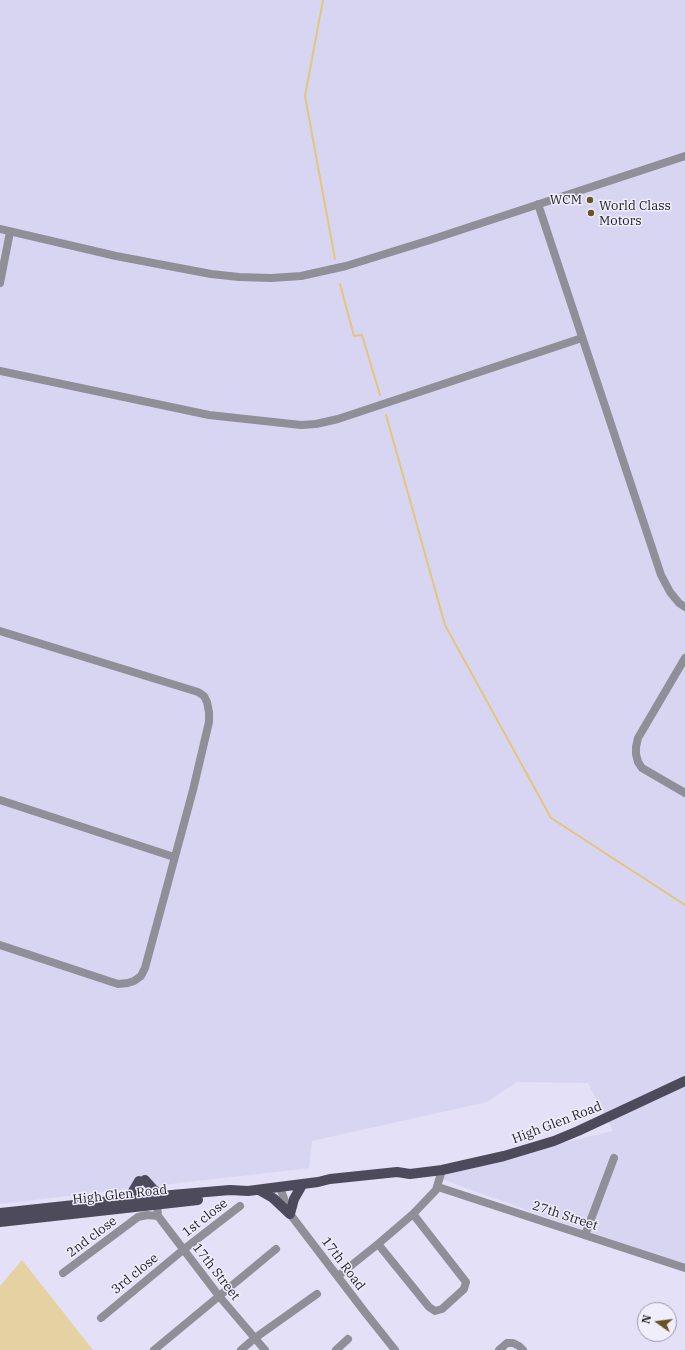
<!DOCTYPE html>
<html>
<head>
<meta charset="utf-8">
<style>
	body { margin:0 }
	#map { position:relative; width:685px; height:1350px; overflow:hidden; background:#e3e0f7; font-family:"IBM Plex Serif",serif }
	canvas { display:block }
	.north { position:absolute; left:637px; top:1302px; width:40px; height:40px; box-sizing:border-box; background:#f0eefc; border:1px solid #9c9aa6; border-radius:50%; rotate:284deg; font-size:11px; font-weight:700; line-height:16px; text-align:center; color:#1e1d25 }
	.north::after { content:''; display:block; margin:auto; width:14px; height:18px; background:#685523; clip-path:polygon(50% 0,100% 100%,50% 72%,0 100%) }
</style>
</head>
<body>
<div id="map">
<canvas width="685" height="1350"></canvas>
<div class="north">N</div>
</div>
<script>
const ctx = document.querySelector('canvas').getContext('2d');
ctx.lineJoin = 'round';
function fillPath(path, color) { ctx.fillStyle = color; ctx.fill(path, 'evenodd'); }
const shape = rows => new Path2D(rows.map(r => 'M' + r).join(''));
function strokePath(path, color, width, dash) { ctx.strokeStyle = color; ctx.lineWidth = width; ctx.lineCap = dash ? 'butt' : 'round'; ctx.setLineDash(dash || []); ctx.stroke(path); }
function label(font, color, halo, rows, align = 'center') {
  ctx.font = font + ' "IBM Plex Serif",serif'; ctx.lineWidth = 3; ctx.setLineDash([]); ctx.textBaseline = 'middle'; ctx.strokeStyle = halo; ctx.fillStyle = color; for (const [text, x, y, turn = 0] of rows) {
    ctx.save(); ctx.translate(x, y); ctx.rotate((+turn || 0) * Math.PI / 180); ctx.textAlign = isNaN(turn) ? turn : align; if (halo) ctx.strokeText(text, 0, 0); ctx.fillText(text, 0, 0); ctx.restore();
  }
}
fillPath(shape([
	[0,0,685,0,685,1265,546,1217,428,1174,613,1131,588,1083,517,1082,487,1102,312,1141,309,1168,0,1204]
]), '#d8d5f3');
fillPath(shape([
	[22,1260,93,1350,0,1350,0,1286]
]), '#e5d2a2');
strokePath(shape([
	[323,0,305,96,335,259],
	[340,284,354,336,362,335,380,395],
	[386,415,445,625,551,818,685,905]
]), '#e2c67d', 2);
strokePath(shape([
	[538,204,661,575,670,592,679,603,685,607],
	[0,229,116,256,211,274,239,277,271,278,301,276,346,266,430,240,685,156],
	[0,283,10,232],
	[0,371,209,415,301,425,316,424,338,419,582,338],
	[0,631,198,692,204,696,207,702,209,712,209,722,193,790,145,968,141,976,134,981,128,983,118,984,0,945],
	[685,658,638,738,636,747,636,754,638,762,642,768,685,793],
	[0,800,174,857],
	[438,1187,685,1268],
	[280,1188,290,1214,364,1311,395,1350],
	[157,1204,158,1216,219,1296,265,1350],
	[585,1235,614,1158],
	[378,1244,429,1307,435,1311,442,1309,464,1289,466,1282,413,1214],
	[63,1273,138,1217,147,1215,158,1216],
	[338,1276,378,1244,413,1214,436,1190,442,1170],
	[101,1318,183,1250,240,1206],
	[154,1350,276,1249],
	[241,1350,255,1338,317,1294],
	[336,1350,348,1339],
	[499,1350,507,1343,513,1343,519,1346,523,1350]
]), '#908f98', 8);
strokePath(shape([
	[145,1180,153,1189,163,1196],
	[259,1190,273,1198,290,1214],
	[124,1199,132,1193,139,1181],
	[0,1213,148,1197,230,1190,248,1191,318,1182,330,1179,397,1172,410,1174,442,1170,504,1156,554,1141,578,1131,685,1081],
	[290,1214,294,1199,302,1185],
	[0,1222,198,1200]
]), '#4d4b5b', 10);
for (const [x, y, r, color] of [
	[590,200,4,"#685523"],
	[591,213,4,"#685523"]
]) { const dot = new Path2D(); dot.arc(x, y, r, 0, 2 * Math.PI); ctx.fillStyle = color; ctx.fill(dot); strokePath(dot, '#f0eefc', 1.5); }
label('13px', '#1e1d25', '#f0eefc', [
	["WCM",582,200],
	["World Class",599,206,"left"],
	["Motors",599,221,"left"]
], 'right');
label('13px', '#1e1d25', '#f0eefc', [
	["High Glen Road",557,1123,-21],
	["High Glen Road",120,1195,-6],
	["27th Street",565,1216,18],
	["1st close",205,1218,-38],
	["2nd close",92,1237,-37],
	["17th Road",343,1264,53],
	["17th Street",216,1272,52],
	["3rd close",135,1274,-39]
]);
</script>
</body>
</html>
